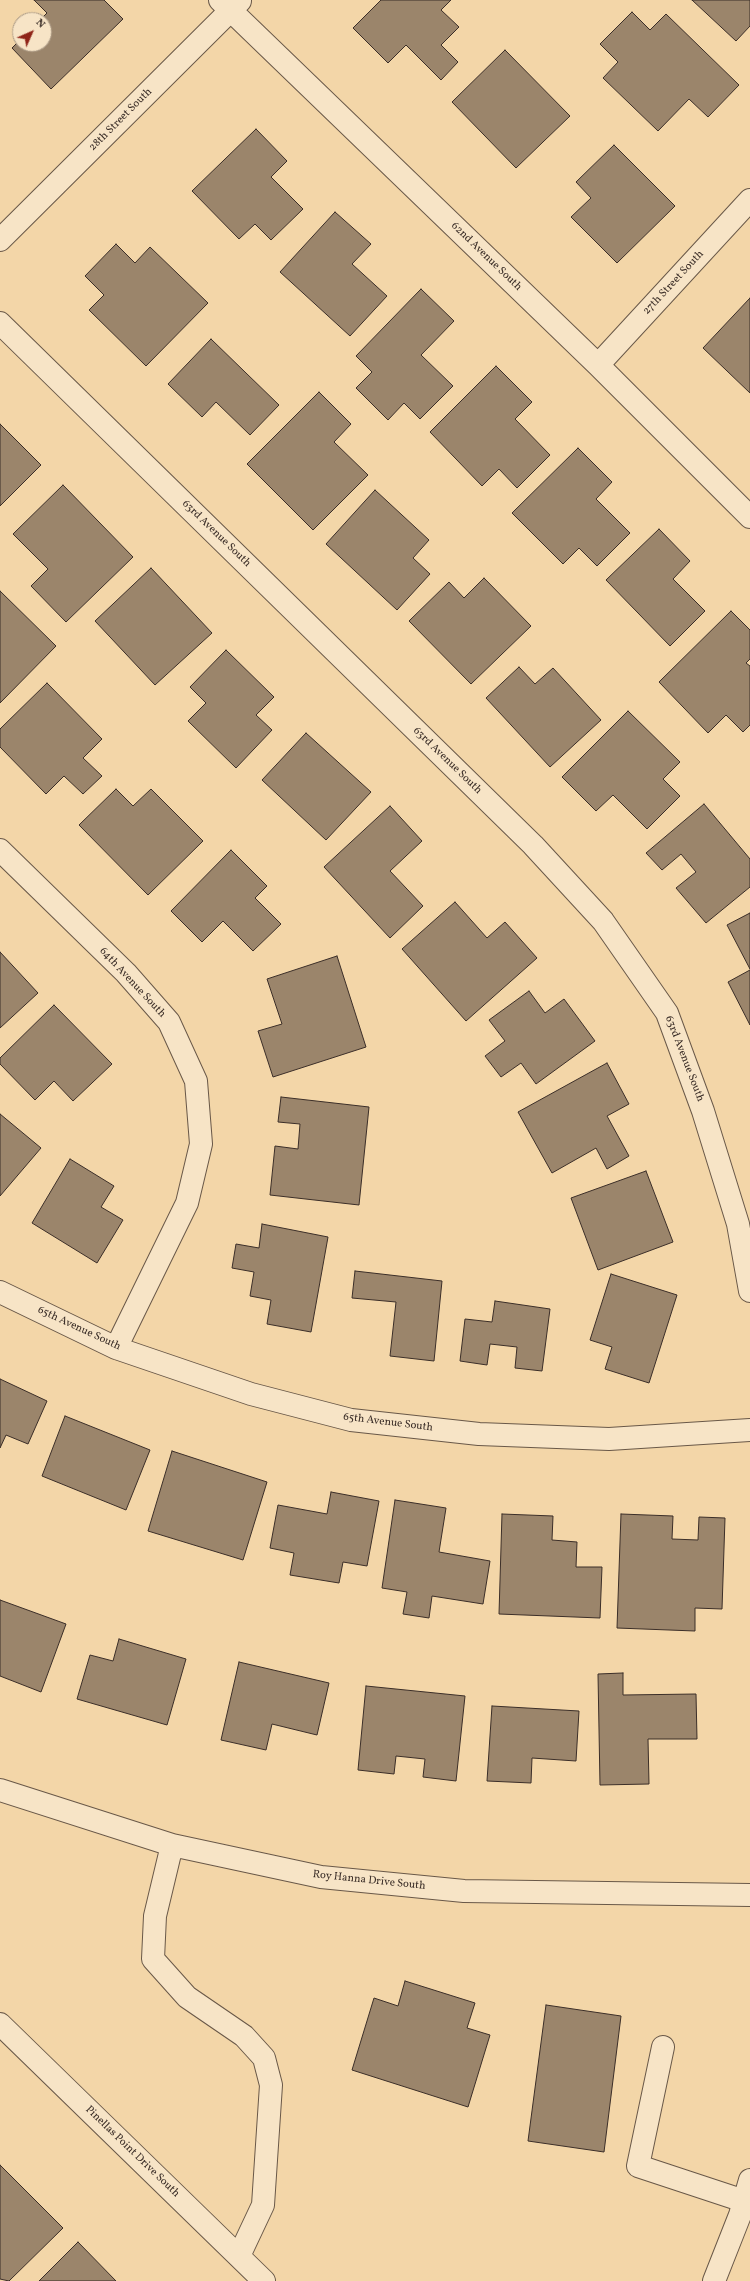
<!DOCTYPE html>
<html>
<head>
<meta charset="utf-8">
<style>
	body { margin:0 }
	#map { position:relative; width:750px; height:2281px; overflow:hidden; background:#f3d6a8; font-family:Vollkorn,serif }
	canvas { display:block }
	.north { position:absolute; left:12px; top:12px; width:40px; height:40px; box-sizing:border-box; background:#f7e4c6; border:1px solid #ac9b87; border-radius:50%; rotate:45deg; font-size:11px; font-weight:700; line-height:16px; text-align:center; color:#3b2e28 }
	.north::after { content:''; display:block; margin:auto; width:14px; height:18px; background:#8f2418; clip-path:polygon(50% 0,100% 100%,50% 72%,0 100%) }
</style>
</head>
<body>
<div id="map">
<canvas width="750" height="2281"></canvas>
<div class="north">N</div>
</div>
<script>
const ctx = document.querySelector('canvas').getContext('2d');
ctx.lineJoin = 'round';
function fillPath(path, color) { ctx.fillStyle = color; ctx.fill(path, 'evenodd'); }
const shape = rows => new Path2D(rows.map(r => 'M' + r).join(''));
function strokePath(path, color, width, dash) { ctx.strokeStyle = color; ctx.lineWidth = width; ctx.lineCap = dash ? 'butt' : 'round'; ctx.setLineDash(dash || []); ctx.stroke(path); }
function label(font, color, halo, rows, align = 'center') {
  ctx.font = font + ' Vollkorn,serif'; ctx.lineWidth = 3; ctx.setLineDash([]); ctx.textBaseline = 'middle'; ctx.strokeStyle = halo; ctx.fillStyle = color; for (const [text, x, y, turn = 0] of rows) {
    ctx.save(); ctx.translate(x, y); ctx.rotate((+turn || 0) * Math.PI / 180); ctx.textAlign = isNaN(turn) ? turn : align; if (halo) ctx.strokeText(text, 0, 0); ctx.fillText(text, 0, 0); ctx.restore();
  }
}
const building = shape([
	[34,0,104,0,123,19,51,89,12,48,20,40,20,44,44,44,44,20,40,20,47,13,34,0],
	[381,0,451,0,441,10,459,27,441,45,458,62,441,80,406,45,388,63,353,28,381,0],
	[692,0,750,0,750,26,736,41,692,0],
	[632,12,650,30,666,14,739,85,708,117,689,99,658,131,603,78,618,62,600,44,632,12],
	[505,50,570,116,516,168,452,102,505,50],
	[256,129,287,161,271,177,303,209,271,240,255,224,239,239,192,191,256,129],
	[614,145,675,206,617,263,571,217,591,198,576,182,614,145],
	[335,212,371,244,352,264,387,296,350,336,280,272,335,212],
	[116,244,135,263,150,247,208,303,146,366,89,310,104,295,85,276,116,244],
	[421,289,454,321,421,355,453,386,420,419,404,403,388,420,356,388,372,372,356,356,421,289],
	[750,298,750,393,703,348,750,298],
	[211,339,279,405,250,435,216,402,202,417,168,384,211,339],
	[496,366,532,402,515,419,550,455,517,488,499,469,482,486,430,432,496,366],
	[319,392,351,424,334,442,368,475,313,530,247,464,319,392],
	[0,424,41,465,0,506,0,424],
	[578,448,612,482,596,499,630,533,597,566,579,548,563,564,512,513,578,448],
	[63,485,133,557,66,622,31,586,48,569,13,534,63,485],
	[375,490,429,540,413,558,430,574,397,610,326,544,375,490],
	[659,529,690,561,673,579,705,611,670,646,606,580,659,529],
	[151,568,212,633,155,685,95,621,151,568],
	[484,578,531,626,471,684,409,621,449,582,464,598,484,578],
	[0,591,56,646,0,703,0,591],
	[731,611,750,630,750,659,746,663,750,666,750,725,743,732,726,715,708,733,659,682,731,611],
	[226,650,274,697,256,715,272,730,236,768,188,721,206,703,190,687,226,650],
	[519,667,535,684,553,668,601,720,550,767,486,698,519,667],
	[47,683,102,739,83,758,102,776,83,794,64,776,46,794,0,747,0,729,47,683],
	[628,711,680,762,663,779,680,796,647,829,613,795,596,811,562,777,628,711],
	[306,733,371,792,326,840,262,780,306,733],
	[116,789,133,806,151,789,203,841,148,895,79,825,116,789],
	[704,804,750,859,750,887,706,923,676,888,696,872,681,854,662,870,646,853,704,804],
	[390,806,422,841,390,871,423,906,390,938,324,867,390,806],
	[231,850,267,886,255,898,281,924,253,951,223,921,202,942,171,911,231,850],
	[455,902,487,938,505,922,537,958,466,1021,402,949,455,902],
	[750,913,750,969,727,925,750,913],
	[0,952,38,993,0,1028,0,952],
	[337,956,366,1047,273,1077,258,1031,282,1024,267,979,337,956],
	[750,970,750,1025,728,982,750,970],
	[529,991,545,1013,564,999,595,1041,536,1084,521,1063,501,1077,485,1056,505,1041,489,1020,529,991],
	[54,1005,112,1064,73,1101,54,1081,35,1100,0,1064,0,1058,54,1005],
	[607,1063,629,1104,607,1116,629,1156,607,1169,596,1148,552,1173,518,1112,607,1063],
	[281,1097,369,1107,359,1205,270,1195,275,1146,298,1149,300,1124,278,1122,281,1097],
	[0,1114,41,1148,0,1196,0,1114],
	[70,1159,114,1186,101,1207,123,1220,97,1263,32,1223,70,1159],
	[646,1171,673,1242,598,1270,571,1198,646,1171],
	[262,1224,328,1237,311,1332,267,1324,271,1300,250,1296,254,1272,232,1268,236,1244,259,1248,262,1224],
	[355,1271,442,1281,434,1361,390,1356,396,1302,352,1298,355,1271],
	[611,1274,677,1295,649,1383,605,1369,612,1347,590,1340,611,1274],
	[495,1301,550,1309,542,1371,515,1368,517,1347,490,1344,487,1365,460,1361,465,1319,492,1322,495,1301],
	[0,1379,47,1401,28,1444,6,1435,0,1448,0,1379],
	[65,1416,150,1450,126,1510,42,1476,65,1416],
	[172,1451,267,1482,243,1560,148,1531,172,1451],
	[331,1492,379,1501,367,1566,343,1562,339,1583,290,1575,294,1553,270,1548,278,1505,327,1514,331,1492],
	[395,1500,446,1508,439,1552,490,1561,483,1604,432,1596,429,1618,403,1614,407,1592,382,1588,395,1500],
	[502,1514,553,1516,552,1540,577,1542,576,1567,602,1567,600,1618,499,1614,502,1514],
	[621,1514,673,1516,672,1539,698,1540,699,1517,725,1518,722,1609,695,1608,695,1631,617,1628,621,1514],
	[0,1600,66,1624,41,1692,0,1676,0,1600],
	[119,1639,186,1659,167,1725,77,1699,90,1655,113,1661,119,1639],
	[239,1662,329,1683,317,1735,272,1724,266,1750,221,1740,239,1662],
	[623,1673,623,1695,696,1694,697,1739,648,1739,649,1784,600,1785,598,1674,623,1673],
	[366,1686,465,1696,456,1781,423,1777,425,1759,396,1756,394,1774,358,1770,366,1686],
	[492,1706,579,1711,576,1761,532,1758,531,1783,487,1781,492,1706],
	[405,1981,475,2003,467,2028,490,2035,468,2107,352,2070,374,1998,398,2006,405,1981],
	[546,2005,621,2016,604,2152,528,2141,546,2005],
	[0,2165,63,2228,9,2281,0,2279,0,2165],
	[78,2242,116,2281,39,2281,78,2242]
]);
fillPath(building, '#9b856b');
strokePath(building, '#3b2e28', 1);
const minor = shape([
	[220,0,598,365,750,517],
	[0,240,240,1],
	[0,323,533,845,603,921,667,1013,703,1111,738,1224,750,1291],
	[598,365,750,200],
	[0,850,126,973,169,1022,196,1081,201,1144,187,1203,116,1348],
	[0,1292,116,1348,251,1394,351,1420,479,1434,609,1439,750,1430],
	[0,1790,172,1845,321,1877,464,1891,750,1895],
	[172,1845,155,1916,153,1959,187,1997,244,2036,264,2058,271,2085,263,2205,239,2256],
	[0,2024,264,2281],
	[663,2047,638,2166,744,2201],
	[714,2281,740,2215,750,2180]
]);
strokePath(minor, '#695848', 24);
strokePath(minor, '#f7e4c6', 22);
label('11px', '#3b2e28', '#f7e4c6', [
	["28th Street South",121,120,-45],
	["62nd Avenue South",486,257,44],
	["27th Street South",674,283,-47],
	["63rd Avenue South",216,534,44],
	["63rd Avenue South",447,761,44],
	["64th Avenue South",132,983,47],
	["63rd Avenue South",684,1059,69],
	["65th Avenue South",79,1329,25],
	["65th Avenue South",388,1423,7],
	["Roy Hanna Drive South",369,1881,6],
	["Pinellas Point Drive South",132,2152,44]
]);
</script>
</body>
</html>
